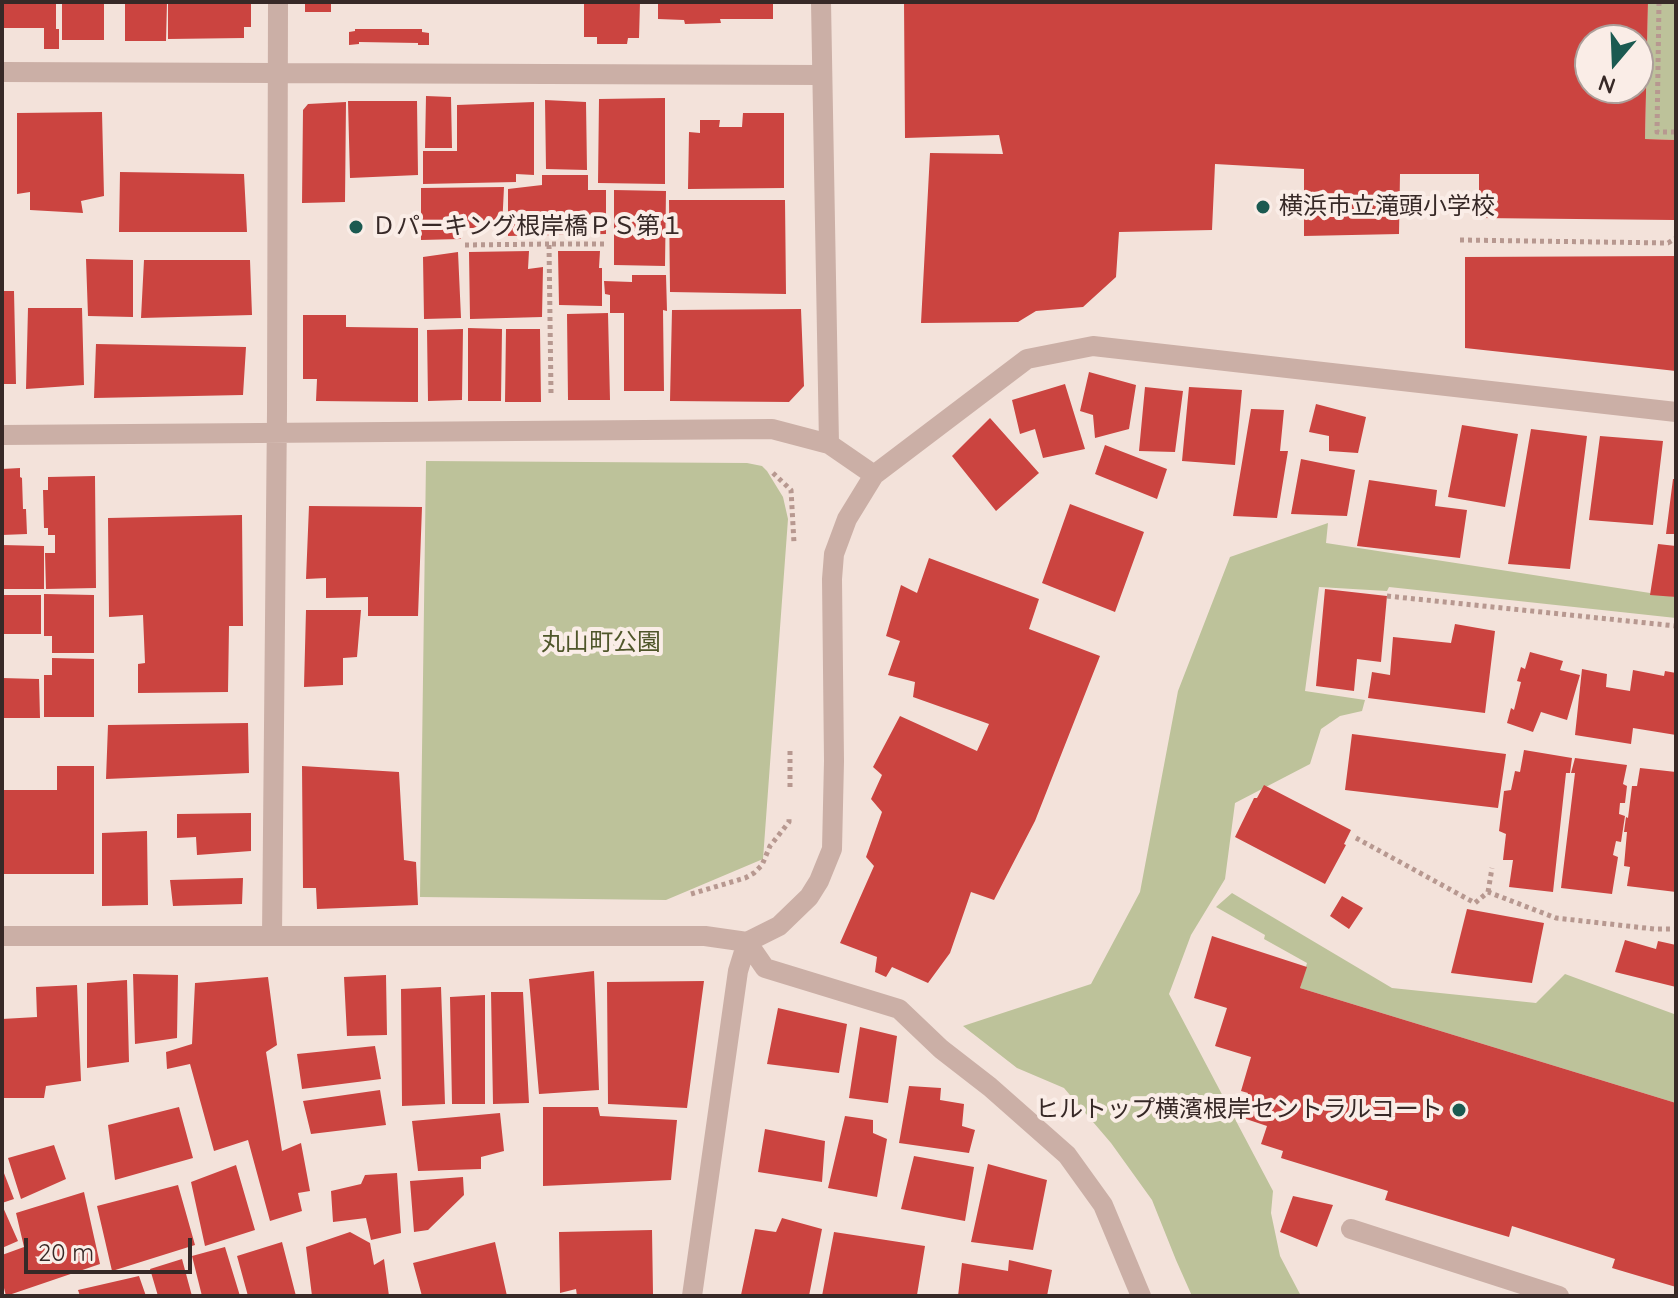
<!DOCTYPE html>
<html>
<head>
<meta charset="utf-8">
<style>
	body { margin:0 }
	#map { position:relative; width:1678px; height:1298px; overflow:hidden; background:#f3e2da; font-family:Quicksand,sans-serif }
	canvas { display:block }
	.frame { position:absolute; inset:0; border:4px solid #372927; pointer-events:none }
	.north { position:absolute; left:1574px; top:24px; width:80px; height:80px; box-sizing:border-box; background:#faede7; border:2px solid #ac9f9a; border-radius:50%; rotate:199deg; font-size:22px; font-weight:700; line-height:32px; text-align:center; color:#372927 }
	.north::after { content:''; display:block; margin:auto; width:28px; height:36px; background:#1b5a51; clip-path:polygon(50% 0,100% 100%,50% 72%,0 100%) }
	.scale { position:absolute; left:24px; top:1238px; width:168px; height:36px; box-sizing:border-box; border:4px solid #372927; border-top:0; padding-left:10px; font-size:24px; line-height:28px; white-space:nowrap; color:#372927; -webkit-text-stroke:6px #faede7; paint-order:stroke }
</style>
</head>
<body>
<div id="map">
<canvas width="1678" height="1298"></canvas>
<div class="frame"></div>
<div class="north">N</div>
<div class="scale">20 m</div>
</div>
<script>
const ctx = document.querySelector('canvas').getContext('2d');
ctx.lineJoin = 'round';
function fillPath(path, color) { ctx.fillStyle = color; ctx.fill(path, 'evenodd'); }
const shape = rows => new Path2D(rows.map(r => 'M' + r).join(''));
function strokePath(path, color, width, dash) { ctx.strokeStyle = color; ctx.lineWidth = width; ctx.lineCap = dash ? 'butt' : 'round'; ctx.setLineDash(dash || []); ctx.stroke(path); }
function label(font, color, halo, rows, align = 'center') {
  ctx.font = font + ' Quicksand,"Noto Sans JP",sans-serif'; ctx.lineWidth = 8; ctx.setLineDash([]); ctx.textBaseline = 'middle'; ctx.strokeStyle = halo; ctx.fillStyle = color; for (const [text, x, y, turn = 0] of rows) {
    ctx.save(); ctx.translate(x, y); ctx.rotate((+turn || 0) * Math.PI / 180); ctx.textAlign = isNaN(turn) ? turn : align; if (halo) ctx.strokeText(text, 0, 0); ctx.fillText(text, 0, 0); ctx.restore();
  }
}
fillPath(shape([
	[1648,2,1676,2,1676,140,1645,139],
	[426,461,747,463,762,466,767,471,783,497,788,519,763,859,666,900,420,897],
	[1328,523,1326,543,1676,597,1676,618,1389,587,1387,591,1319,587,1305,691,1365,700,1362,711,1340,716,1321,729,1310,764,1235,803,1225,879,1191,935,1169,994,1273,1191,1271,1213,1280,1256,1301,1296,1192,1296,1176,1260,1152,1200,1111,1143,1064,1088,1017,1068,963,1026,1091,984,1140,892,1178,691,1230,557],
	[1232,893,1392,988,1536,1003,1565,974,1674,1014,1676,1012,1676,1103,1300,988,1307,963,1264,939,1265,935,1216,907]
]), '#bdc29a');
fillPath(shape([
	[2,2,56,2,56,29,59,29,59,49,44,49,44,28,2,28],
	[62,2,104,2,104,40,62,40],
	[125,2,167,2,166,41,125,41],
	[168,2,244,2,244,4,251,4,251,27,244,27,244,38,168,39],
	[305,2,331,2,331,12,305,12],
	[584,2,640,2,639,38,628,38,627,44,597,44,597,37,584,37],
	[658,2,773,2,773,19,720,19,721,23,685,24,684,20,658,19],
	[904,2,1648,2,1645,139,1676,140,1676,204,1674,220,1479,218,1479,174,1400,174,1399,234,1304,236,1304,169,1215,164,1212,230,1119,232,1116,277,1083,307,1036,311,1018,322,921,323,930,153,1003,154,999,135,905,138],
	[1590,40,1638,40,1638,88,1590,88],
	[355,29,422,29,422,32,429,33,429,45,418,45,418,43,359,42,359,44,349,45,349,32,355,31],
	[426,96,451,97,452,148,425,148],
	[665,98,665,184,598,183,599,99],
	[545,100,586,102,587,170,546,169],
	[348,101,417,101,418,175,350,178],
	[346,102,345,202,302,203,303,110,308,104],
	[534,102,534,175,516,174,516,182,423,184,423,151,457,151,457,105],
	[102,112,104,196,81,201,83,213,30,210,30,192,17,194,17,113],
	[743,113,784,113,784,188,688,189,689,132,700,133,700,120,720,120,719,127,742,127],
	[120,172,244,174,247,232,119,232],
	[542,175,588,175,588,190,606,190,606,234,508,236,508,189,542,185],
	[504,187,502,228,461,228,461,239,421,240,421,188],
	[614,190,666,191,665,266,614,265],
	[669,200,785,200,786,294,670,292],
	[529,251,528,269,543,267,542,317,470,319,469,252],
	[558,251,600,251,599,268,602,268,602,306,559,305],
	[458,252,461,318,424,319,423,257],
	[1676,256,1676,371,1465,348,1465,257],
	[86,259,133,260,133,317,88,316],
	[144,260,250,260,252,315,141,318],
	[632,275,666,275,667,311,663,310,664,391,624,391,624,313,610,313,610,295,605,294,604,281,632,282],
	[2,291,14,291,16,384,2,384],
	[28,308,82,308,84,385,26,389],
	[801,309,804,386,789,402,670,401,672,310],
	[608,313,610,400,568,400,567,314],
	[303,315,346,315,346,327,418,328,418,402,316,401,317,379,303,379],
	[468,328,502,329,501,401,468,401],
	[463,329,462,400,428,401,427,330],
	[506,329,540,329,541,402,505,402],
	[96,344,246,347,243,395,94,398],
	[1089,372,1136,385,1129,429,1095,438,1093,415,1080,411],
	[1065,384,1085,449,1043,458,1035,429,1020,434,1012,400],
	[1145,387,1183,391,1175,452,1139,451],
	[1189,387,1242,390,1235,465,1182,461],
	[1316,404,1366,417,1358,453,1329,451,1329,436,1309,432],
	[1251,409,1284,410,1280,451,1288,451,1277,518,1233,516],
	[990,418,1039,473,996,511,952,456],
	[1462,425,1518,434,1505,507,1448,497],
	[1531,429,1587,436,1570,569,1508,564],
	[1600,436,1663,441,1653,525,1589,520],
	[1105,445,1167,469,1157,499,1095,474],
	[1301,459,1355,470,1347,516,1291,514],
	[20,468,20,477,22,478,23,509,26,509,27,534,2,535,2,469],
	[95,476,96,588,46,589,45,553,55,553,55,535,48,535,48,528,44,528,43,490,48,490,48,477],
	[1673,479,1676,479,1676,534,1666,534],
	[1369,480,1437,490,1435,506,1467,510,1460,558,1357,546],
	[1070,504,1144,532,1115,612,1042,583],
	[309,506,422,507,418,616,368,616,368,597,326,598,326,578,306,579],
	[242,515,243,626,229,626,228,692,138,693,138,664,145,663,143,615,109,617,108,518],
	[1658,544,1676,546,1676,597,1650,595],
	[2,545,44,546,44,589,2,589],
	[929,558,1039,599,1029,629,1100,656,1035,821,994,900,971,892,950,953,928,983,892,967,886,977,875,972,877,957,840,943,874,866,866,857,882,812,871,799,882,775,873,767,900,716,977,751,989,724,913,697,915,682,888,675,900,641,886,636,901,585,917,593],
	[1325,589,1387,596,1381,662,1357,659,1354,691,1316,686],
	[44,594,94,595,94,653,52,653,52,636,44,636],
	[2,595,41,595,41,634,2,634],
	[306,610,361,610,357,657,343,658,343,685,304,687],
	[1455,624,1495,631,1485,713,1368,698,1372,672,1390,675,1393,637,1451,643],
	[1530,652,1563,661,1560,670,1580,675,1567,720,1541,712,1533,732,1507,723,1511,708,1514,710,1521,682,1517,681,1521,667,1525,669],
	[52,658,94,659,94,717,44,717,44,675,52,675],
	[1582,669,1607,674,1606,687,1630,691,1633,670,1664,676,1665,671,1676,673,1676,735,1633,728,1631,744,1575,735],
	[2,678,39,679,40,718,2,718],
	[248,723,249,773,106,779,108,725],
	[1352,734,1506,754,1498,808,1345,790],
	[1524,750,1572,758,1570,773,1566,773,1553,892,1509,887,1513,860,1503,860,1506,834,1499,831,1504,791,1511,790,1515,771,1520,772],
	[1575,758,1627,765,1623,784,1627,786,1625,803,1620,803,1619,814,1625,816,1621,842,1616,841,1613,855,1618,857,1612,894,1561,888,1575,773,1571,773],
	[57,766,94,766,94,874,2,874,2,790,57,790],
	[302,766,399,772,404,860,416,862,418,905,317,909,316,888,303,888],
	[1640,768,1676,772,1676,892,1627,886,1630,867,1624,866,1627,832,1624,832,1626,817,1628,818,1632,786,1637,786],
	[1264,785,1351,830,1344,844,1346,845,1325,884,1235,837,1254,798,1257,798],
	[251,813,251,851,197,855,196,837,177,838,177,814],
	[147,831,148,905,102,906,102,833],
	[243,878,242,904,173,906,170,880],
	[1342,896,1363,908,1349,929,1330,916],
	[1467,909,1544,923,1532,983,1451,973],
	[1212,936,1307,967,1300,988,1676,1103,1676,1287,1612,1268,1615,1259,1512,1226,1509,1237,1385,1200,1388,1191,1281,1158,1283,1151,1261,1144,1267,1126,1240,1117,1248,1093,1241,1091,1251,1057,1215,1046,1227,1008,1194,998],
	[1625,940,1656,949,1658,941,1676,945,1676,987,1615,972],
	[594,971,599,1090,539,1094,529,979],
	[133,974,178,975,177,1038,135,1044],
	[386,975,387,1035,347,1036,344,977],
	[268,977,277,1045,266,1052,282,1151,301,1143,310,1191,298,1193,302,1211,270,1221,248,1140,214,1151,190,1064,167,1069,166,1052,192,1044,195,983],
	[127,980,129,1062,87,1068,87,983],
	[704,981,687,1108,608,1104,607,982],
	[77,985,81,1081,46,1086,44,1098,2,1098,2,1019,37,1017,36,987],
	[441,987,445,1104,402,1106,401,989],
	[491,992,523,992,529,1103,493,1104],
	[485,995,485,1104,452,1104,450,997],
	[778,1008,847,1024,839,1073,767,1064],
	[860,1027,897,1036,888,1103,849,1098],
	[375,1046,381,1079,302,1089,297,1054],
	[909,1086,941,1088,940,1100,964,1104,962,1126,975,1130,969,1153,899,1143],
	[380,1090,386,1125,311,1134,303,1101],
	[179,1107,193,1158,115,1180,108,1125],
	[543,1107,598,1107,600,1116,677,1120,671,1180,543,1186],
	[500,1113,504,1151,481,1157,481,1169,418,1171,412,1121],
	[845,1116,873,1120,873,1133,887,1139,877,1197,828,1188],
	[765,1129,825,1141,822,1182,758,1172],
	[54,1145,66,1179,21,1199,8,1158],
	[914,1156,974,1167,965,1221,901,1209],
	[988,1164,1047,1180,1033,1250,971,1242],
	[236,1165,255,1230,205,1246,191,1182],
	[2,1168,14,1199,2,1203],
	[397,1173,401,1233,371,1240,366,1218,333,1222,331,1191,361,1184,365,1175],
	[463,1177,464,1195,428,1230,414,1232,410,1181],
	[178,1185,195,1245,112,1271,97,1206],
	[84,1192,100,1264,6,1296,2,1280,2,1255,24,1247,16,1213],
	[1293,1196,1333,1205,1317,1247,1280,1232],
	[2,1205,18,1241,2,1248],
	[782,1218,822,1229,809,1296,741,1295,755,1229,776,1232],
	[652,1230,653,1294,577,1296,576,1289,560,1293,559,1232],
	[350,1232,370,1243,374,1265,384,1259,389,1296,312,1296,306,1247],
	[834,1232,925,1246,917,1295,822,1296],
	[282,1242,296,1296,248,1296,237,1256],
	[495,1242,507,1296,422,1296,413,1263],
	[225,1247,240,1296,202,1296,192,1256],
	[182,1259,192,1296,158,1296,150,1269],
	[1009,1260,1052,1270,1047,1296,958,1296,962,1263,1008,1271],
	[139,1276,146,1296,80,1296,78,1290]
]), '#cb4440');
strokePath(shape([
	[1659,2,1657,132,1676,132],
	[1460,240,1668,243,1676,238],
	[465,245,549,244],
	[551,393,549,244,604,244],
	[773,473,791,490,794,543],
	[1387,596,1676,626],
	[790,787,790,749],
	[1356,838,1475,903,1488,892,1556,918,1654,929,1676,929],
	[1488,892,1492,868],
	[691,894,745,878,754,873,762,865,770,846,789,822,789,817]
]), '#b79890', 5, [4, 4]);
strokePath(shape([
	[821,2,829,444],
	[2,72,821,75],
	[2,435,772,429,829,444,874,475],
	[2,936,705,936,747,942,779,926,809,897,819,881,832,849,834,761,832,579,834,554,847,519,874,475,1027,359,1093,346,1676,412],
	[272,936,277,411,278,2],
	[747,942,765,968,899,1009,941,1049,990,1087,1067,1155,1103,1205,1141,1296],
	[1351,1229,1559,1296],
	[692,1296,738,971,747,942]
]), '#cbafa6', 20);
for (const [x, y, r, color] of [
	[1263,207,8,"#1b5a51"],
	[356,227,8,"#1b5a51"],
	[1459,1110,8,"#1b5a51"]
]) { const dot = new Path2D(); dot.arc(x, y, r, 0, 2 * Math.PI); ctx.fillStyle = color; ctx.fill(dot); strokePath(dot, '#faede7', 3); }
label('24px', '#372927', '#faede7', [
	["横浜市立滝頭小学校",1279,207],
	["Ｄパーキング根岸橋ＰＳ第１",372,227],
	["ヒルトップ横濱根岸セントラルコート",1443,1110,"right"]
], 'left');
label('24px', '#4f562a', '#faede7', [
	["丸山町公園",601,643]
]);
</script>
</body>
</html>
